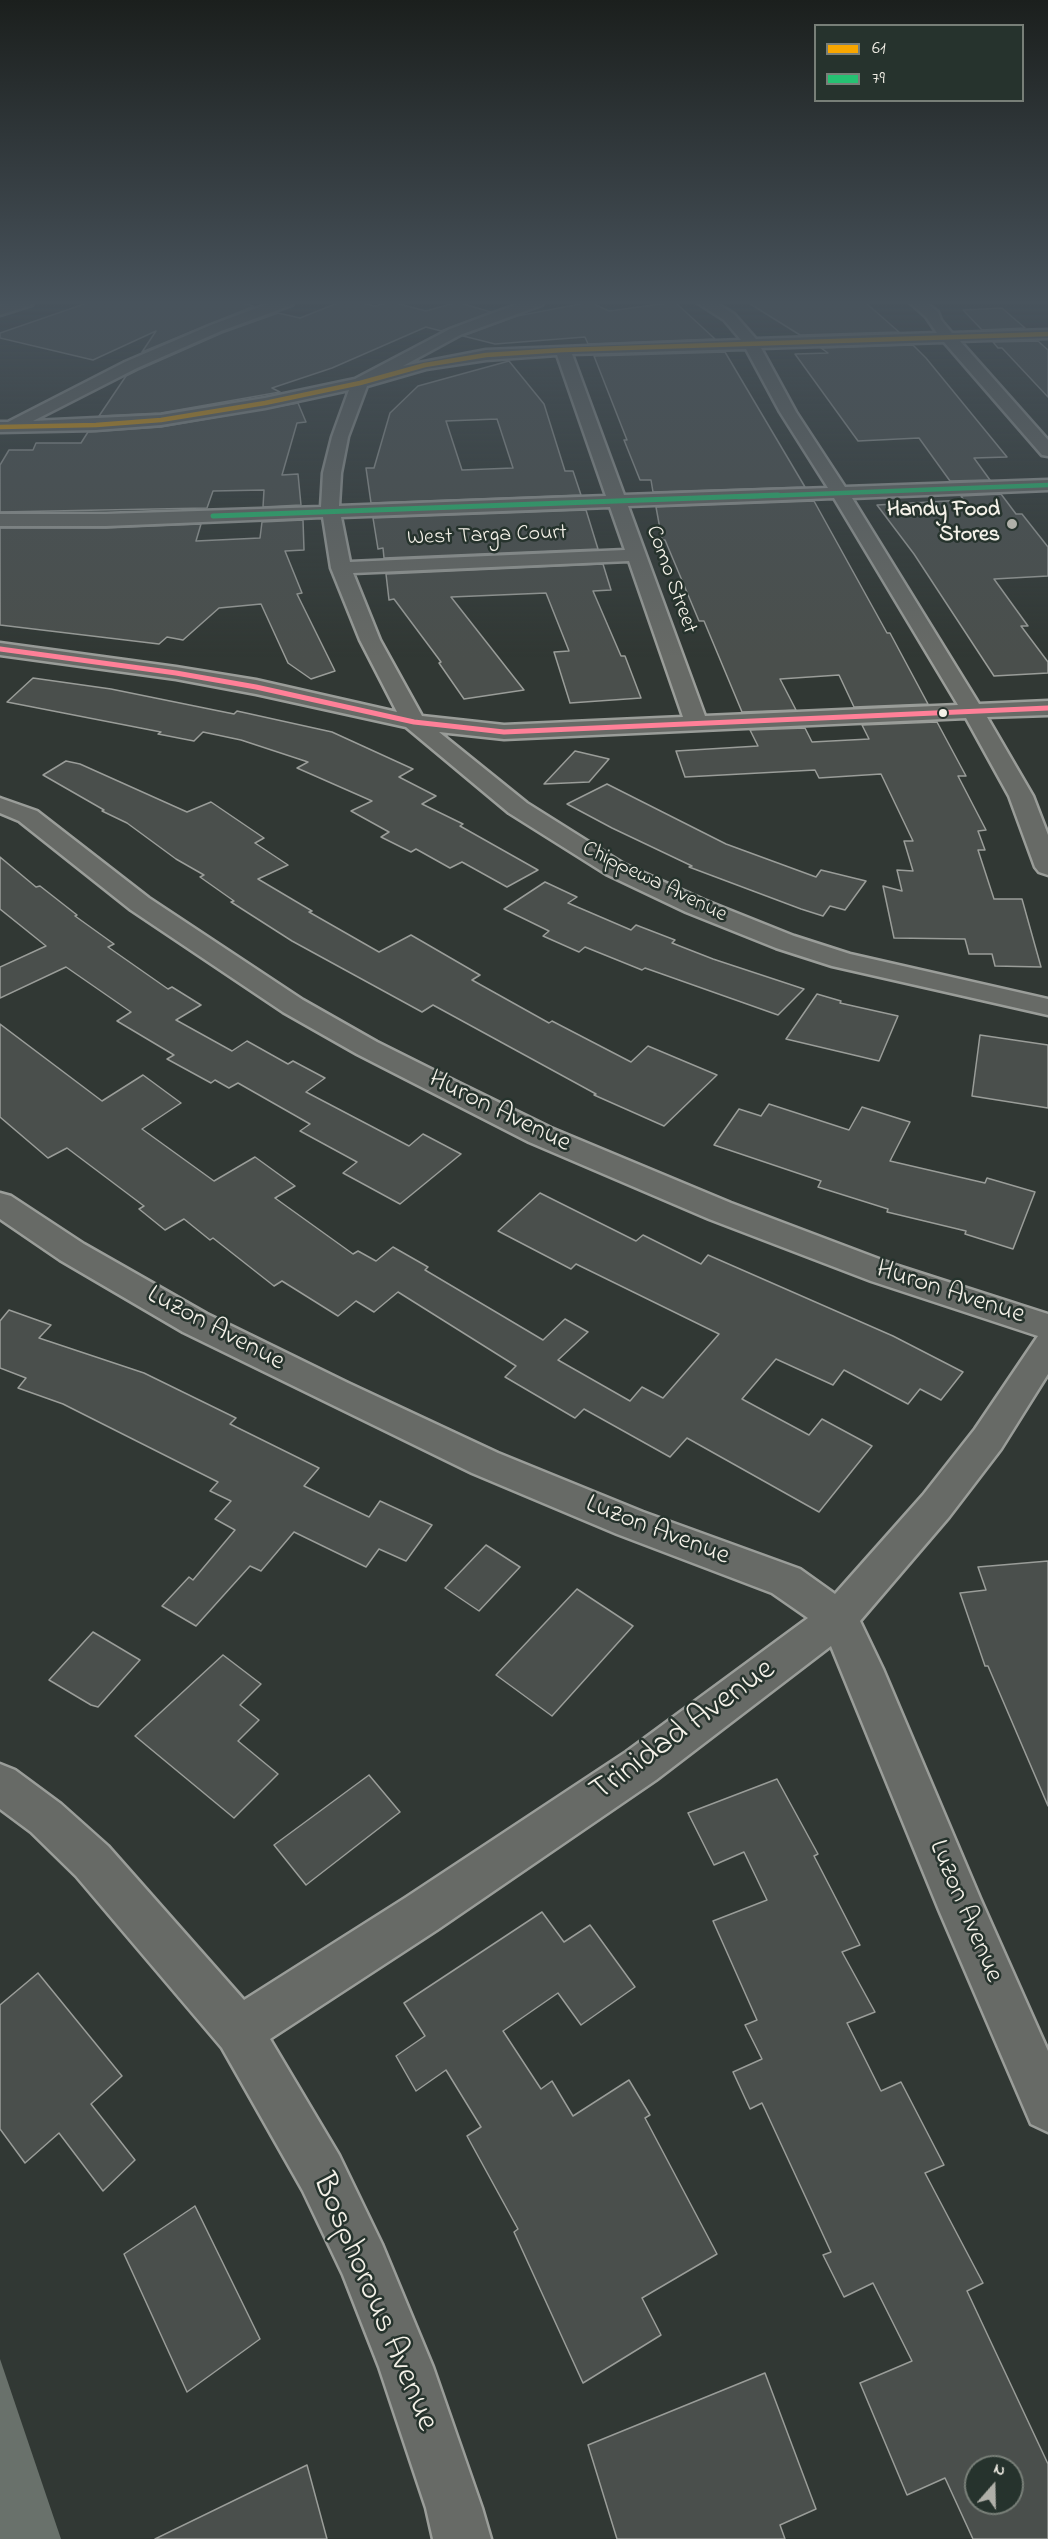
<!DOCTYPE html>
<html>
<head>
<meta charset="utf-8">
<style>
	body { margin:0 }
	#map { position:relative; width:1048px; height:2539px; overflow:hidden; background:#313834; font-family:"Indie Flower",sans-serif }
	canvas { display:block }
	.legend { position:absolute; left:814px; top:24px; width:210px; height:78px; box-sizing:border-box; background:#26332d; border:2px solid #787f78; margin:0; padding:8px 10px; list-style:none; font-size:18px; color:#f4f1e8 }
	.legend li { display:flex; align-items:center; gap:12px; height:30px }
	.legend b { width:30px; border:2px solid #787f78 }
	.north { position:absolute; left:964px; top:2455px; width:60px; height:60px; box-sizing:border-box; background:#26332d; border:2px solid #787f78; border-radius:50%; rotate:20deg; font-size:16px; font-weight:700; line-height:24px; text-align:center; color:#f4f1e8 }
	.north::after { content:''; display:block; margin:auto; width:21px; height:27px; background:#b0b0a9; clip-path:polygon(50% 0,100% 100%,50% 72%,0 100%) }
</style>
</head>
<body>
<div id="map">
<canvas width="1048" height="2539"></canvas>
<ul class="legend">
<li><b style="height:8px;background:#f7a600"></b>61</li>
<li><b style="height:8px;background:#26c172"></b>79</li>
</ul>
<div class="north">N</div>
</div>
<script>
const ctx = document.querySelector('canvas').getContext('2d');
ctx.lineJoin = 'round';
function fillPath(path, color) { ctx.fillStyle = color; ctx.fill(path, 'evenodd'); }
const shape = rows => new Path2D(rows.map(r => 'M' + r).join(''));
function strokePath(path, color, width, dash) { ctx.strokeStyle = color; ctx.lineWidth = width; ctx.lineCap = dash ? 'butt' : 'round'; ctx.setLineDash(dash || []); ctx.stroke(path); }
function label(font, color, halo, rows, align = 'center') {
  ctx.font = font + ' "Indie Flower",sans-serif'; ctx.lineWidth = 5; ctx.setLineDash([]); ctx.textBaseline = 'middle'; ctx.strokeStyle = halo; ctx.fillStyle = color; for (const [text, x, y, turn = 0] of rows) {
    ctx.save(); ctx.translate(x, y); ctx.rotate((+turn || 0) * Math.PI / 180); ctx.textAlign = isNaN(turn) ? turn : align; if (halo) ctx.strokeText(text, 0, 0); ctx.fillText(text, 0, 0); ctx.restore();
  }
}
fillPath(shape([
	[0,2359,61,2539,0,2539]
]), '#69716b');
const building = shape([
	[90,302,238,302,254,306,142,352,156,331,93,360,0,338,0,333,90,302],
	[340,302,358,302,375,306,392,302,426,311,457,302,491,312,441,331,426,327,332,368,272,388,280,392,161,413,99,416,126,376,138,370,222,333,278,313,300,318,340,302],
	[590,302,609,311,675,302,715,339,588,344,585,337,495,344,463,336,517,316,590,302],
	[747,302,865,302,899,332,800,335,747,302],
	[1002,308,1025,328,982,330,963,310,1002,308],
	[1038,341,1048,350,1048,397,1002,348,998,348,993,342,1038,341],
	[913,345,926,358,1007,457,974,458,990,480,950,481,919,438,858,441,795,354,828,353,821,348,913,345],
	[725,352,805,487,653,492,651,480,640,480,624,440,627,440,594,356,725,352],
	[509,361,544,404,565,471,573,471,581,495,371,503,366,468,374,468,390,413,418,386,509,361],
	[497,419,513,468,462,470,446,421,497,419],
	[298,403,306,422,297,423,282,475,298,474,301,505,263,507,264,490,213,491,207,508,0,512,0,465,9,450,33,450,36,443,81,443,88,432,161,427,298,403],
	[1001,494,1016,514,1022,514,1048,547,1048,576,994,579,1028,626,1021,626,1048,662,1048,673,994,676,914,554,877,505,964,500,961,496,1001,494],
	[814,501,887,633,890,633,928,704,854,707,839,675,780,679,796,710,742,712,704,621,699,621,665,540,662,540,656,507,814,501],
	[586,510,598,549,384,558,383,548,378,549,373,518,586,510],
	[303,520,304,550,285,551,302,593,297,594,335,671,311,679,288,663,261,604,219,608,183,640,167,637,159,644,0,625,0,528,106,528,201,524,196,541,260,538,262,522,303,520],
	[603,564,611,590,593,591,621,656,625,656,641,698,570,703,554,652,569,651,546,593,451,597,524,690,464,699,439,663,441,662,394,599,389,600,386,574,603,564],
	[33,678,111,689,234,714,237,711,332,732,413,769,399,777,436,796,422,804,463,824,460,826,538,870,507,887,462,862,450,868,416,849,411,852,381,837,389,832,351,811,372,801,297,768,308,762,241,740,203,732,194,741,158,734,161,732,7,702,33,678],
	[937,722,966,776,958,776,986,830,978,831,985,850,978,850,994,899,1022,899,1041,967,995,966,992,954,969,954,965,939,894,938,883,886,902,891,897,870,913,871,904,841,913,841,881,774,819,778,815,770,685,777,676,751,758,746,750,730,805,728,812,742,869,739,862,725,937,722],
	[575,751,609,759,589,782,544,784,575,751],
	[66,761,80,764,187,812,211,802,264,838,255,843,288,865,258,879,312,911,309,912,379,952,411,935,480,975,472,980,549,1023,552,1021,631,1062,648,1046,717,1075,664,1126,594,1095,596,1094,433,1005,422,1012,292,941,231,902,234,901,200,877,204,875,176,859,127,823,102,811,104,810,43,775,66,761],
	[607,784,726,844,816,877,821,870,866,881,845,910,830,906,823,916,801,909,689,867,692,866,612,828,567,804,607,784],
	[0,857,36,887,40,886,77,915,75,916,114,944,108,947,168,989,172,987,201,1005,176,1020,232,1051,247,1041,288,1064,293,1061,325,1078,306,1092,409,1146,423,1134,461,1154,400,1204,343,1173,357,1162,300,1131,310,1124,238,1083,229,1088,215,1080,211,1083,167,1059,174,1055,117,1021,131,1012,66,967,0,998,0,967,46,946,0,909,0,857],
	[545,882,577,897,568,903,631,930,636,925,675,940,672,943,713,959,804,989,778,1015,645,968,642,970,585,947,579,952,543,936,549,931,504,909,545,882],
	[817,994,841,1001,840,1003,898,1016,879,1061,786,1039,817,994],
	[0,1024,102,1101,143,1075,181,1103,142,1129,214,1181,255,1157,295,1186,275,1198,353,1254,358,1251,376,1261,393,1247,428,1267,425,1270,543,1340,565,1319,588,1332,558,1360,630,1401,642,1387,663,1398,719,1334,576,1264,571,1269,498,1231,540,1193,636,1241,643,1235,701,1264,708,1255,893,1336,963,1372,941,1400,920,1389,908,1404,844,1370,833,1385,776,1359,742,1399,809,1435,822,1419,872,1446,819,1512,687,1438,670,1457,584,1409,575,1418,505,1377,516,1366,398,1292,374,1312,356,1301,338,1316,282,1281,274,1286,213,1238,210,1240,184,1219,165,1230,139,1209,144,1206,67,1148,48,1158,0,1117,0,1024],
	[980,1035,1048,1045,1048,1108,972,1096,980,1035],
	[769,1104,849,1130,862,1107,910,1122,890,1161,985,1183,987,1178,1035,1192,1013,1249,965,1234,966,1231,887,1212,888,1209,818,1187,821,1181,714,1145,739,1109,761,1116,769,1104],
	[9,1310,51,1325,39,1338,144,1373,236,1418,230,1424,319,1468,304,1486,369,1517,380,1501,432,1525,406,1561,379,1549,366,1567,294,1532,261,1571,250,1566,196,1626,162,1606,189,1577,193,1580,235,1530,215,1519,231,1501,210,1491,218,1482,63,1404,18,1388,26,1378,0,1368,0,1321,9,1310],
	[486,1545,520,1567,479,1611,445,1588,486,1545],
	[1048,1561,1048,1806,988,1666,985,1666,960,1593,986,1590,978,1567,1048,1561],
	[577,1589,633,1626,552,1716,496,1675,577,1589],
	[93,1632,140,1660,98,1707,91,1705,49,1680,93,1632],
	[223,1655,261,1684,240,1705,259,1720,238,1741,278,1774,234,1818,135,1736,223,1655],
	[369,1775,400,1812,306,1885,274,1845,369,1775],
	[777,1779,818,1854,814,1856,860,1945,842,1952,875,2012,847,2023,881,2091,901,2082,944,2165,925,2173,983,2283,967,2291,1048,2464,1048,2539,973,2539,945,2478,907,2495,860,2383,912,2361,873,2283,844,2297,823,2255,831,2252,762,2103,750,2109,733,2072,762,2059,745,2025,757,2020,713,1921,767,1900,744,1852,714,1865,688,1813,777,1779],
	[976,2467,1012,2467,1012,2503,976,2503,976,2467],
	[542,1912,564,1942,590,1925,635,1987,581,2025,558,1993,503,2031,541,2089,552,2081,573,2116,629,2080,650,2115,645,2118,717,2254,642,2298,661,2335,583,2383,514,2232,518,2229,467,2136,481,2127,446,2070,416,2091,396,2056,425,2036,404,2003,542,1912],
	[38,1973,122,2076,91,2104,135,2160,103,2191,59,2133,25,2163,0,2129,0,2005,38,1973],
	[195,2206,260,2339,187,2392,124,2254,195,2206],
	[765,2373,816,2509,780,2525,785,2539,617,2539,588,2445,765,2373],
	[307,2465,327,2539,155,2539,307,2465]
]);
fillPath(building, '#4a4f4c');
strokePath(building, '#9a9d99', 1.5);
const minor = shape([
	[12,302,34,302,32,305,0,315,0,306,12,302],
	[273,302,294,302,292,305,221,331,137,368,33,421,161,415,265,398,355,379,450,329,523,302,544,302,542,305,460,335,403,366,486,350,741,340,724,320,696,302,714,302,734,314,756,339,937,333,926,317,909,302,925,302,938,312,941,320,952,333,1048,330,1048,338,960,341,1048,440,1048,456,1042,455,944,342,761,348,796,412,845,487,1048,480,1048,490,852,498,979,704,1048,701,1048,715,987,717,1033,796,1048,835,1048,875,1039,872,1035,867,1009,796,966,718,504,739,439,732,527,803,624,864,704,900,794,936,850,954,1048,999,1048,1015,832,966,776,948,686,912,606,874,509,813,406,727,256,694,176,679,0,655,0,643,176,667,256,680,397,712,360,640,331,568,323,517,106,526,0,526,0,514,106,514,321,507,323,473,332,437,349,390,265,408,161,425,96,430,0,432,0,422,8,422,125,362,211,325,273,302],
	[746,349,780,412,828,488,624,495,572,354,746,349],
	[557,355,606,496,339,506,341,473,348,437,367,386,426,369,486,360,557,355],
	[834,498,958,705,705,716,628,506,834,498],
	[610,507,625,550,350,562,341,517,610,507],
	[629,561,683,717,504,725,422,716,380,640,353,573,629,561],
	[0,798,37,811,149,898,303,1000,377,1042,459,1083,551,1128,731,1203,895,1265,1048,1314,1048,1374,1001,1449,949,1517,860,1621,883,1669,980,1898,1048,2051,1048,2132,1031,2124,939,1910,831,1646,656,1780,437,1930,270,2039,339,2155,382,2244,433,2367,482,2508,491,2539,433,2539,426,2508,379,2367,343,2275,303,2191,222,2048,76,1876,31,1832,0,1809,0,1764,15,1770,61,1804,108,1846,244,2000,405,1898,626,1752,808,1618,772,1593,617,1534,472,1473,183,1332,60,1260,0,1219,0,1193,11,1196,84,1244,207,1314,348,1383,498,1453,643,1512,800,1569,835,1594,923,1495,975,1429,1038,1336,871,1281,709,1219,529,1142,357,1054,283,1012,131,910,19,821,0,813,0,798]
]);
strokePath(minor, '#9a9d99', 5);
fillPath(minor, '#676a66');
strokePath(shape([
	[0,427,96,425,161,420,265,403,360,383,425,365,486,355,563,350,1048,334]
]), '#f7a600', 4.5);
strokePath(shape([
	[738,497,1048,485]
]), '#26c172', 4.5);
strokePath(shape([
	[213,516,778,495]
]), '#26c172', 5);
strokePath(shape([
	[0,649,176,673,256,687,414,722,504,732,1048,708]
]), '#ff8098', 5);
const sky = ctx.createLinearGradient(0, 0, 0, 658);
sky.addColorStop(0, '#1b1f1d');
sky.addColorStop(0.46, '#48535c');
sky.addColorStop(1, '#48535c00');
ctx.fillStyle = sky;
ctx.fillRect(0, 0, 1048, 658);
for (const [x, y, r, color] of [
	[1012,524,6,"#b0b0a9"],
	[943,713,5,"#f4f1e8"]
]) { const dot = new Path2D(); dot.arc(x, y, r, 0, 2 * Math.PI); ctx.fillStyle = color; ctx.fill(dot); strokePath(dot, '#26332d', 2); }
label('bold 22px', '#f4f1e8', '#26332d', [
	["Handy Food",1000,511],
	["Stores",1000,536]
], 'right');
label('22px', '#f4f1e8', '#26332d', [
	["West Targa Court",487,537,-2],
	["Como Street",670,580,70],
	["Chippewa Avenue",654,883,26]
]);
label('27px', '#f4f1e8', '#26332d', [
	["Huron Avenue",499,1113,26],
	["Huron Avenue",950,1294,18],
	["Luzon Avenue",215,1330,28],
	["Luzon Avenue",657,1532,21],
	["Luzon Avenue",964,1912,67]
]);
label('33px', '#f4f1e8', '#26332d', [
	["Trinidad Avenue",684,1732,-36],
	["Bosphorous Avenue",373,2303,67]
]);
</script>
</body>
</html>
